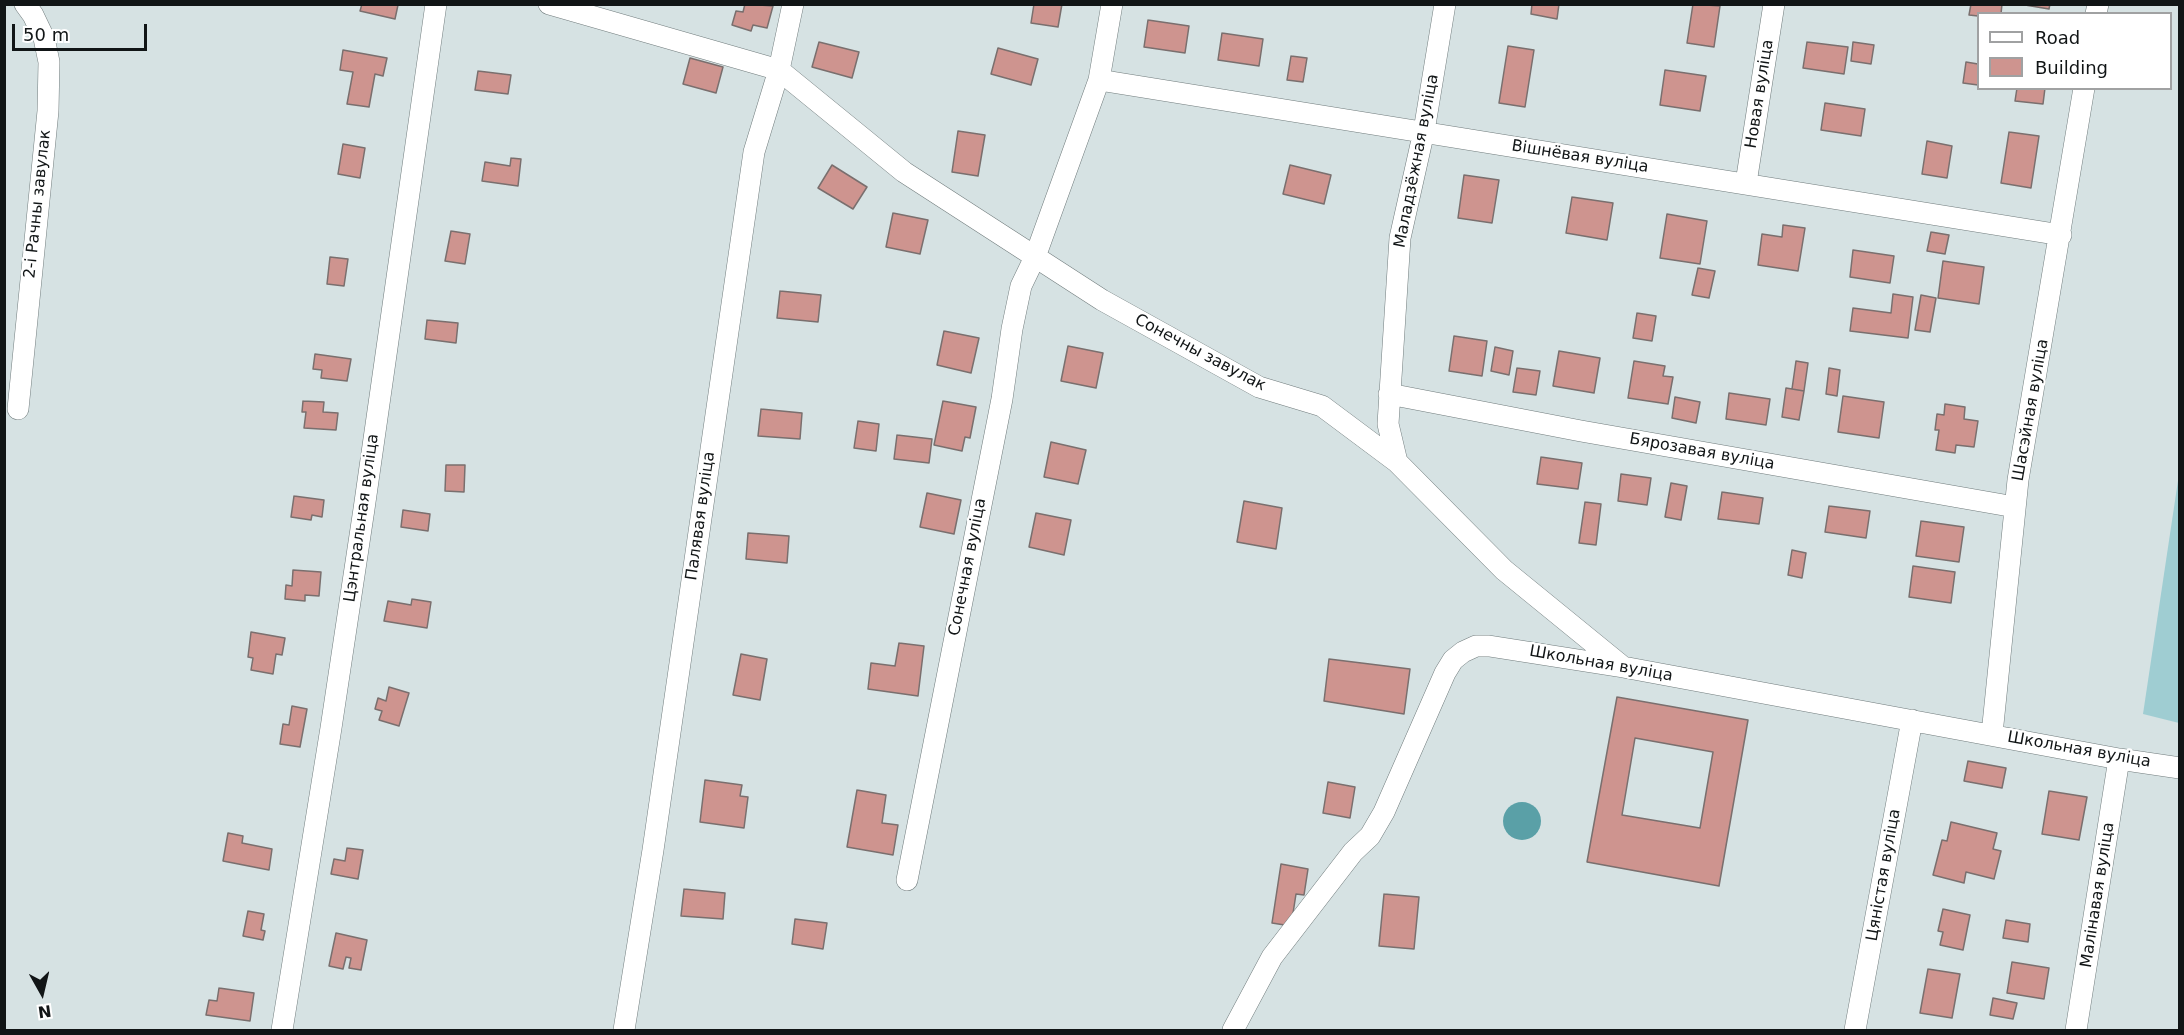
<!DOCTYPE html>
<html>
<head>
<meta charset="utf-8">
<style>
	body { margin:0 }
	#map { position:relative; width:2184px; height:1035px; overflow:hidden; background:#d6e2e3; font-family:"DejaVu Sans",sans-serif }
	canvas { display:block }
	.frame { position:absolute; inset:0; border:6px solid #111516; pointer-events:none }
	.legend { position:absolute; left:1977px; top:12px; width:195px; height:78px; box-sizing:border-box; background:#fff; border:2px solid #a0a1a2; margin:0; padding:8px 10px; list-style:none; font-size:18px; color:#111516 }
	.legend li { display:flex; align-items:center; gap:12px; height:30px }
	.legend b { width:30px; border:2px solid #a0a1a2 }
	.north { position:absolute; left:12px; top:963px; width:60px; height:60px; -webkit-text-stroke:4px #fff; paint-order:stroke; rotate:172deg; font-size:16px; font-weight:700; line-height:24px; text-align:center; color:#111516 }
	.north::after { content:''; display:block; margin:auto; width:21px; height:27px; background:#111516; clip-path:polygon(50% 0,100% 100%,50% 72%,0 100%) }
	.scale { position:absolute; left:12px; top:24px; width:135px; height:27px; box-sizing:border-box; border:3px solid #111516; border-top:0; padding-left:8px; font-size:18px; line-height:21px; white-space:nowrap; color:#111516; -webkit-text-stroke:4px #fff; paint-order:stroke }
</style>
</head>
<body>
<div id="map">
<canvas width="2184" height="1035"></canvas>
<div class="frame"></div>
<ul class="legend">
<li><b style="height:8px;background:#fff"></b>Road</li>
<li><b style="height:16px;background:#ce948f"></b>Building</li>
</ul>
<div class="north">N</div>
<div class="scale">50 m</div>
</div>
<script>
const ctx = document.querySelector('canvas').getContext('2d');
ctx.lineJoin = 'round';
function fillPath(path, color) { ctx.fillStyle = color; ctx.fill(path, 'evenodd'); }
const shape = rows => new Path2D(rows.map(r => 'M' + r).join(''));
function strokePath(path, color, width, dash) { ctx.strokeStyle = color; ctx.lineWidth = width; ctx.lineCap = dash ? 'butt' : 'round'; ctx.setLineDash(dash || []); ctx.stroke(path); }
function label(font, color, halo, rows, align = 'center') {
  ctx.font = font + ' "DejaVu Sans",sans-serif'; ctx.lineWidth = 4.5; ctx.setLineDash([]); ctx.textBaseline = 'middle'; ctx.strokeStyle = halo; ctx.fillStyle = color; for (const [text, x, y, turn = 0] of rows) {
    ctx.save(); ctx.translate(x, y); ctx.rotate((+turn || 0) * Math.PI / 180); ctx.textAlign = isNaN(turn) ? turn : align; if (halo) ctx.strokeText(text, 0, 0); ctx.fillText(text, 0, 0); ctx.restore();
  }
}
fillPath(shape([
	[2179,474,2179,723,2143,714]
]), '#9fcdd2');
fillPath(shape([
	'1503 821a19 19 0 1 1 38 0a19 19 0 1 1-38 0Z'
]), '#5aa0a7');
const building = shape([
	[362,4,398,5,395,19,360,11,362,4],
	[745,4,773,6,767,28,753,25,751,31,732,25,736,11,743,12,745,4],
	[1034,4,1062,4,1058,27,1031,23,1034,4],
	[1532,4,1559,4,1557,19,1531,14,1532,4],
	[1693,4,1720,6,1714,47,1687,43,1693,4],
	[1971,4,2002,4,2001,14,1978,14,1978,16,1969,15,1971,4],
	[2019,4,2050,4,2049,9,2019,4],
	[1148,20,1189,26,1185,53,1144,47,1148,20],
	[1222,33,1263,39,1259,66,1218,60,1222,33],
	[819,42,859,52,852,78,812,67,819,42],
	[1807,42,1848,47,1844,74,1803,68,1807,42],
	[1853,42,1874,45,1871,64,1851,61,1853,42],
	[1508,46,1534,50,1525,107,1499,103,1508,46],
	[998,48,1038,59,1031,85,991,74,998,48],
	[343,50,387,58,383,76,375,74,369,107,347,104,353,72,340,70,343,50],
	[1291,56,1307,58,1303,82,1287,80,1291,56],
	[690,58,723,67,716,93,683,84,690,58],
	[1966,62,1978,64,1978,85,1963,83,1966,62],
	[1665,70,1706,76,1700,111,1660,105,1665,70],
	[478,71,511,75,508,94,475,90,478,71],
	[2017,88,2045,88,2043,104,2015,101,2017,88],
	[1825,103,1865,109,1861,136,1821,130,1825,103],
	[958,131,985,135,978,176,952,172,958,131],
	[2009,132,2039,136,2031,188,2001,183,2009,132],
	[1927,141,1952,146,1947,178,1922,174,1927,141],
	[343,144,365,148,360,178,338,174,343,144],
	[511,158,521,159,518,186,482,181,485,162,510,166,511,158],
	[832,165,867,187,853,209,818,188,832,165],
	[1290,165,1331,175,1324,204,1283,194,1290,165],
	[1464,175,1499,180,1492,223,1458,218,1464,175],
	[1572,197,1613,203,1607,240,1566,233,1572,197],
	[893,213,928,220,920,254,886,247,893,213],
	[1667,214,1707,221,1700,264,1660,258,1667,214],
	[1783,225,1805,228,1798,271,1758,265,1762,234,1782,237,1783,225],
	[451,231,470,234,465,264,445,261,451,231],
	[1931,232,1949,235,1945,254,1927,251,1931,232],
	[1853,250,1894,256,1890,283,1850,277,1853,250],
	[330,257,348,259,344,286,327,284,330,257],
	[1943,261,1984,267,1979,304,1938,298,1943,261],
	[1698,268,1715,271,1709,298,1692,295,1698,268],
	[780,291,821,295,818,322,777,318,780,291],
	[1893,294,1913,297,1908,338,1850,331,1853,308,1891,313,1893,294],
	[1921,295,1936,298,1930,332,1915,330,1921,295],
	[1637,313,1656,316,1652,341,1633,338,1637,313],
	[427,320,458,323,456,343,425,339,427,320],
	[944,331,979,338,971,373,937,365,944,331],
	[1454,336,1487,341,1482,376,1449,371,1454,336],
	[1068,346,1103,353,1096,388,1061,381,1068,346],
	[1495,347,1513,351,1509,375,1491,371,1495,347],
	[1559,351,1600,358,1594,393,1553,386,1559,351],
	[315,354,351,359,347,381,321,378,322,370,313,369,315,354],
	[1634,361,1665,366,1663,376,1673,377,1668,404,1628,398,1634,361],
	[1796,361,1808,363,1804,391,1792,389,1796,361],
	[1517,368,1540,371,1536,395,1513,392,1517,368],
	[1829,368,1840,370,1837,396,1826,394,1829,368],
	[1786,388,1804,391,1799,420,1782,417,1786,388],
	[1729,393,1770,399,1766,425,1726,419,1729,393],
	[1843,396,1884,402,1879,438,1838,432,1843,396],
	[1675,397,1700,402,1696,423,1672,418,1675,397],
	[303,401,324,402,323,412,338,413,336,430,304,428,306,412,302,412,303,401],
	[943,401,976,407,970,438,965,437,962,451,934,445,943,401],
	[1945,404,1965,407,1964,419,1978,421,1974,447,1956,445,1955,453,1936,450,1939,430,1935,430,1937,414,1944,415,1945,404],
	[761,409,802,413,800,439,758,436,761,409],
	[858,421,879,424,876,451,854,448,858,421],
	[897,435,932,439,929,463,894,459,897,435],
	[1051,442,1086,450,1078,484,1044,477,1051,442],
	[1541,457,1582,463,1578,489,1537,484,1541,457],
	[446,465,465,465,464,492,445,491,446,465],
	[1621,474,1651,478,1647,505,1618,501,1621,474],
	[1671,483,1687,486,1681,520,1665,517,1671,483],
	[1722,492,1763,498,1759,524,1718,519,1722,492],
	[927,493,961,500,954,534,920,527,927,493],
	[294,496,324,500,322,517,312,515,311,520,291,517,294,496],
	[1244,501,1282,508,1276,549,1237,542,1244,501],
	[1585,502,1601,504,1596,545,1579,543,1585,502],
	[1829,506,1870,511,1866,538,1825,532,1829,506],
	[403,510,430,514,428,531,401,527,403,510],
	[1036,513,1071,520,1064,555,1029,547,1036,513],
	[1921,521,1964,527,1959,562,1916,556,1921,521],
	[748,533,789,536,787,563,746,559,748,533],
	[1792,550,1806,553,1802,578,1788,575,1792,550],
	[1913,566,1955,572,1951,603,1909,597,1913,566],
	[293,570,321,572,319,596,305,595,305,601,285,599,286,585,292,586,293,570],
	[412,599,431,602,427,628,384,621,388,601,411,605,412,599],
	[251,632,285,638,282,655,276,654,273,674,251,670,253,658,248,657,251,632],
	[899,643,924,646,918,696,868,689,871,663,895,666,899,643],
	[741,654,767,659,760,700,733,695,741,654],
	[1329,659,1410,669,1404,714,1324,701,1329,659],
	[389,687,409,693,399,726,379,720,382,711,375,709,378,698,386,701,389,687],
	[1617,697,1748,720,1719,886,1587,862,1617,697],
	[1635,738,1713,752,1700,828,1622,815,1635,738],
	[292,706,307,709,300,747,280,744,283,724,289,725,292,706],
	[1968,761,2006,768,2002,788,1964,781,1968,761],
	[705,780,742,785,740,796,748,797,744,828,700,822,705,780],
	[1328,782,1355,787,1350,818,1323,813,1328,782],
	[857,790,886,795,882,823,898,825,893,855,847,847,857,790],
	[2049,791,2087,797,2079,840,2042,834,2049,791],
	[1951,822,1997,833,1993,849,2001,851,1994,879,1966,872,1964,883,1933,875,1942,840,1947,841,1951,822],
	[228,833,243,836,242,843,272,849,269,870,223,861,228,833],
	[347,848,363,850,358,879,331,874,334,859,345,861,347,848],
	[1281,864,1308,869,1304,895,1296,894,1291,926,1272,923,1281,864],
	[684,889,725,893,723,919,681,916,684,889],
	[1384,894,1419,897,1414,949,1379,946,1384,894],
	[1943,909,1970,915,1963,950,1940,945,1943,932,1938,931,1943,909],
	[248,911,264,914,261,930,265,931,263,940,243,936,248,911],
	[795,919,827,923,823,949,792,944,795,919],
	[2006,920,2030,924,2028,942,2003,938,2006,920],
	[336,933,367,940,361,970,349,968,351,958,346,957,343,969,329,966,336,933],
	[2012,962,2049,968,2044,999,2007,993,2012,962],
	[1928,969,1960,974,1952,1018,1920,1013,1928,969],
	[219,988,254,993,250,1021,206,1015,209,1000,217,1001,219,988],
	[1993,998,2017,1003,2013,1019,1990,1015,1993,998]
]);
fillPath(building, '#ce948f');
strokePath(building, '#7a6f6e', 1.5);
const minor = shape([
	[549,4,779,70,904,172,1102,300,1259,387,1322,406,1397,462,1504,570,1623,667],
	[2096,14,2098,4],
	[1099,80,2061,235],
	[1746,183,1774,4],
	[1389,394,1581,431,2015,507],
	[18,409,48,111,49,62,44,38,33,15,25,4],
	[1397,462,1388,424,1400,238,1424,131,1445,4],
	[1992,734,2018,480,2084,88],
	[907,880,1002,399,1012,329,1021,286,1035,257,1099,80,1112,4],
	[282,1030,331,728,364,509,436,4],
	[624,1030,653,850,754,152,779,70,793,4],
	[1233,1030,1272,957,1353,852,1370,836,1384,812,1445,673,1453,660,1463,652,1476,646,1489,646,1623,667,2119,759,2180,768],
	[1855,1030,1912,720],
	[2076,1030,2119,759]
]);
strokePath(minor, '#717c7d', 22);
strokePath(minor, '#fff', 21);
label('16px', '#111516', '#fff', [
	["Новая вуліца",1760,94,-81],
	["Вішнёвая вуліца",1580,157,9],
	["Маладзёжная вуліца",1417,161,-79],
	["2-і Рачны завулак",38,204,-84],
	["Сонечны завулак",1200,353,28],
	["Шасэйная вуліца",2031,410,-80],
	["Бярозавая вуліца",1702,452,10],
	["Палявая вуліца",701,516,-82],
	["Цэнтральная вуліца",362,518,-82],
	["Сонечная вуліца",968,567,-79],
	["Школьная вуліца",1601,664,10],
	["Школьная вуліца",2079,750,10],
	["Цяністая вуліца",1884,875,-80],
	["Малінавая вуліца",2098,895,-81]
]);
</script>
</body>
</html>
